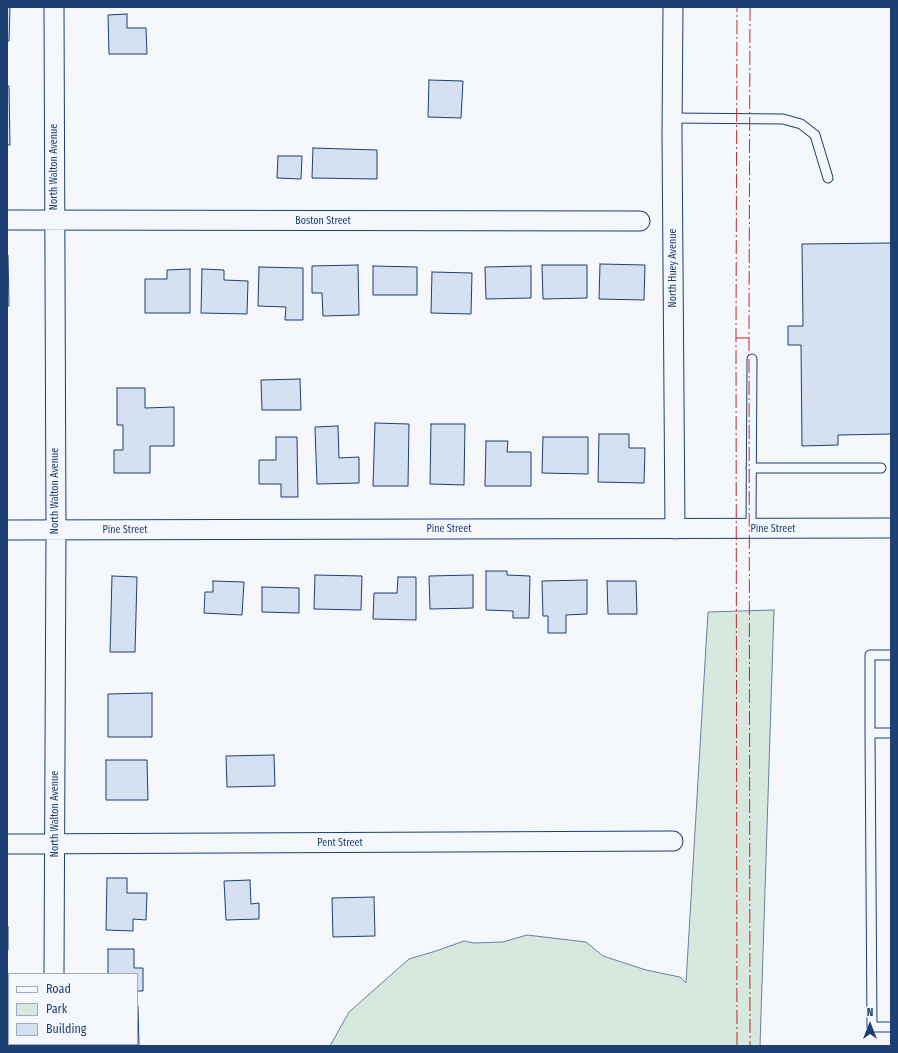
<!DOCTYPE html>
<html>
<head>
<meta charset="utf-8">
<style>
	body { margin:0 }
	#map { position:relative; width:898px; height:1053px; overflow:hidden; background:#f4f7fb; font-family:"Fira Sans Condensed",sans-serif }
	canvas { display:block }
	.frame { position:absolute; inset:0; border:8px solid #1d3f73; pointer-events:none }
	.legend { position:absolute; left:8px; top:973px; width:130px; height:72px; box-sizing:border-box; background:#f4f7fb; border:1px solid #9eadc5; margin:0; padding:5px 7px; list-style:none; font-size:12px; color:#1d3f73 }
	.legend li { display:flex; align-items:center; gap:8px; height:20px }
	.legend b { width:20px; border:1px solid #9eadc5 }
	.north { position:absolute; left:850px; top:1005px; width:40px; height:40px; -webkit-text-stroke:3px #f4f7fb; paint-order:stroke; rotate:0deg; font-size:11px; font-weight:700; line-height:16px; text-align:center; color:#1d3f73 }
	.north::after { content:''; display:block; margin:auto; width:14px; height:18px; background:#1d3f73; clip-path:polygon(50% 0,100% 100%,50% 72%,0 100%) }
</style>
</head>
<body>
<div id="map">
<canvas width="898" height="1053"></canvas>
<div class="frame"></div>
<ul class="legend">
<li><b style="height:5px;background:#f4f7fb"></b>Road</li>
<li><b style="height:11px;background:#d7e8df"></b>Park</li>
<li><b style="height:11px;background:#d5e0f0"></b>Building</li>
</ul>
<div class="north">N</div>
</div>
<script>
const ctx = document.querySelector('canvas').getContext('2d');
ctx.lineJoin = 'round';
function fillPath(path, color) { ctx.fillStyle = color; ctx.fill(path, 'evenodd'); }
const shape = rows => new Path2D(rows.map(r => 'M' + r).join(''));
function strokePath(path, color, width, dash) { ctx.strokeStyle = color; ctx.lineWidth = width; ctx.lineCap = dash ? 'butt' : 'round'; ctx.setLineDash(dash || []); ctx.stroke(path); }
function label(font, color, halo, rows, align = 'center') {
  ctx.font = font + ' "Fira Sans Condensed",sans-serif'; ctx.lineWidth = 3; ctx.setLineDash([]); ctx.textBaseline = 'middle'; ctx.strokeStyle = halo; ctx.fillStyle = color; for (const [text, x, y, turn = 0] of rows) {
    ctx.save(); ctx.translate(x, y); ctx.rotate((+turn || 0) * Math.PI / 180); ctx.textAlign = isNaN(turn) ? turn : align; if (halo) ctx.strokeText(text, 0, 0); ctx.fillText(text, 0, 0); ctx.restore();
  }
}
const green = shape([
	[774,610,760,1046,330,1046,349,1012,409,959,439,950,464,941,474,943,503,942,527,935,586,942,603,956,646,970,680,977,686,983,708,612,774,610]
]);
fillPath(green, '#d7e8df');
strokePath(green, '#687fa3', 1);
const building = shape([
	[7,7,10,7,9,41,7,41,7,7],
	[127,14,127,28,146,28,147,54,109,54,108,15,127,14],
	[429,80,463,81,461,118,428,117,429,80],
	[7,86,9,86,10,145,7,145,7,86],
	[313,148,377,150,377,179,312,178,313,148],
	[278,156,302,156,301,179,277,178,278,156],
	[891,243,891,434,838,435,838,445,802,446,801,345,788,345,788,326,803,326,802,244,891,243],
	[7,255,8,255,9,306,7,306,7,255],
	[600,264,645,265,644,300,599,299,600,264],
	[358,265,359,315,323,316,322,293,312,293,312,266,358,265],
	[542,265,587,265,587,298,543,299,542,265],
	[373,266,417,267,417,295,373,295,373,266],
	[531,266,531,298,486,299,485,267,531,266],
	[259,267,303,268,303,320,285,320,286,307,258,306,259,267],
	[190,269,190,313,145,313,145,279,167,279,167,270,190,269],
	[202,269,224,270,224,280,248,281,247,314,201,313,202,269],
	[432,272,472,273,471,314,431,313,432,272],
	[300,379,301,410,262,410,261,380,300,379],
	[117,388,145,388,145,408,174,407,174,446,150,446,150,473,114,473,114,450,123,450,123,425,117,425,117,388],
	[375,423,409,424,408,486,373,486,375,423],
	[431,424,465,424,464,485,430,484,431,424],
	[338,426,339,458,359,457,359,483,317,484,315,427,338,426],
	[599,434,629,434,629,448,645,448,644,483,598,482,599,434],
	[276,437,297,437,298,497,281,497,281,484,259,484,259,460,276,460,276,437],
	[543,437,588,437,588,474,542,473,543,437],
	[486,441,508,441,507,452,531,452,531,486,485,486,486,441],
	[486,571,507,571,507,575,530,576,529,618,513,618,513,611,486,610,486,571],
	[315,575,362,576,361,610,314,609,315,575],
	[473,575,473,608,430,609,429,576,473,575],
	[112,576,137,577,135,652,110,652,112,576],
	[398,577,416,577,416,620,373,619,374,593,397,593,398,577],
	[587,580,587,614,566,615,566,633,548,633,548,616,543,616,542,581,587,580],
	[213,581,244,582,242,615,204,613,205,592,213,592,213,581],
	[607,581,636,581,637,614,608,614,607,581],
	[262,587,299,588,299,613,262,612,262,587],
	[152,693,152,737,108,737,108,694,152,693],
	[274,755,275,786,227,787,226,756,274,755],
	[106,760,147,760,148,800,106,800,106,760],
	[107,878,127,878,127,893,147,893,146,920,133,919,133,931,106,930,107,878],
	[250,880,251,904,259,903,259,919,226,920,224,881,250,880],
	[374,897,375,936,333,937,332,898,374,897],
	[7,926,8,926,8,950,7,950,7,926],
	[108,949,134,949,134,968,143,968,143,991,137,991,137,974,108,974,108,949],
	[137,1006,138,1006,139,1046,104,1046,104,1044,137,1044,137,1006]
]);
fillPath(building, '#d5e0f0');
strokePath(building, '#1d3f73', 1);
const service = shape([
	[672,118,783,119,801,124,815,135,828,178],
	[751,468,881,468],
	[751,529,752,359],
	[870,733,870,655,891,655],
	[891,733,870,733,872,1027,891,1027]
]);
const minor = shape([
	[673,7,672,134,675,529],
	[7,220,640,221],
	[7,530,891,528],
	[7,844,673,841],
	[54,974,56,530,54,7],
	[54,1046,54,1044]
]);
strokePath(service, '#1d3f73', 11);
strokePath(minor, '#1d3f73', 21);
strokePath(service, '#f4f7fb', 9);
strokePath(minor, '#f4f7fb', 19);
strokePath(shape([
	[750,7,749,338,750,1046],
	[736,338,749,338],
	[737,1046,736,338,737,7]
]), '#c62828', 1, [14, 3, 2, 3]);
label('10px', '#1d3f73', '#f4f7fb', [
	["North Walton Avenue",54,167,-90],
	["Boston Street",323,221],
	["North Huey Avenue",673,268,-90],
	["North Walton Avenue",55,491,-90],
	["Pine Street",449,529],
	["Pine Street",773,529],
	["Pine Street",125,530],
	["North Walton Avenue",55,814,-90],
	["Pent Street",340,843]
]);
</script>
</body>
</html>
